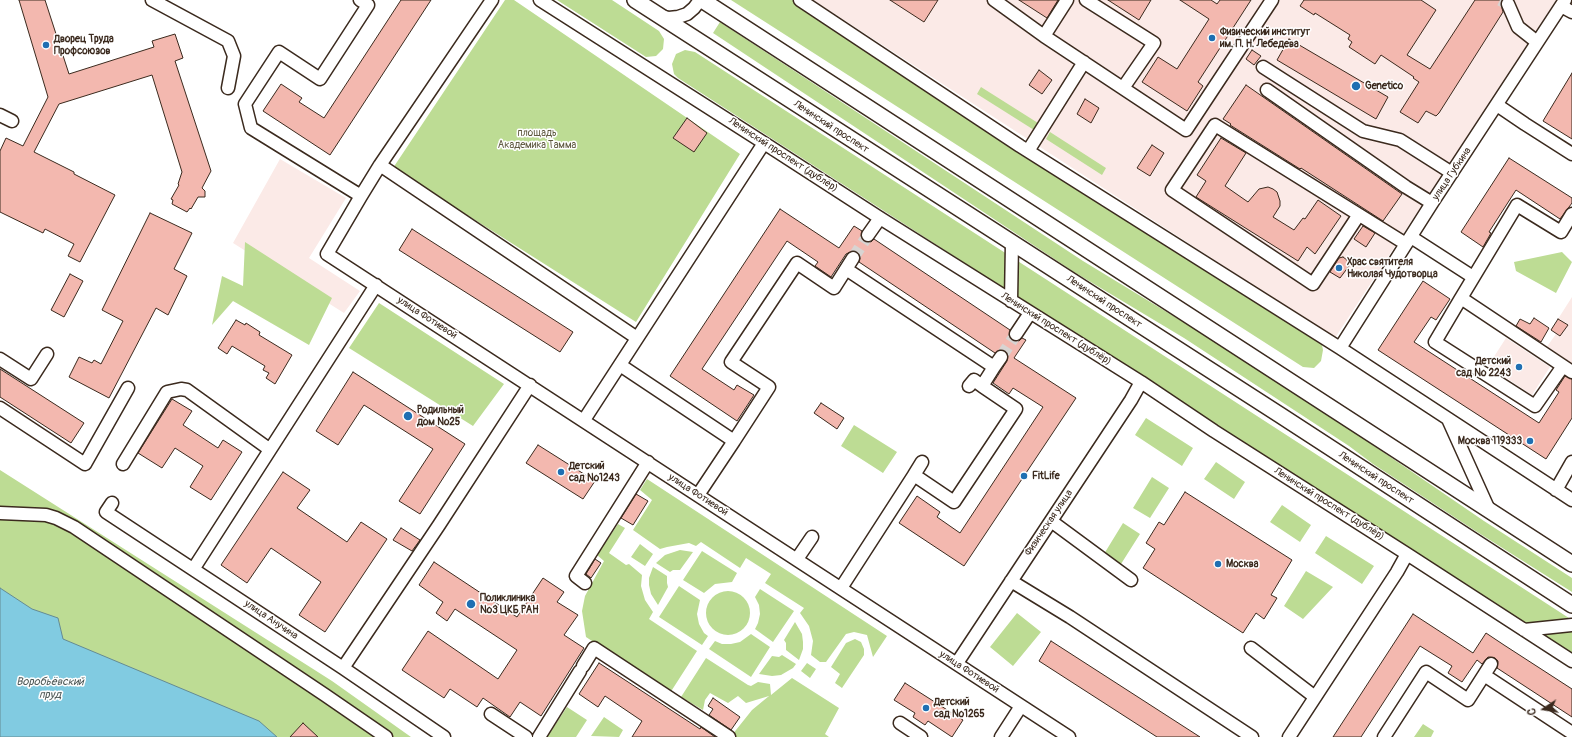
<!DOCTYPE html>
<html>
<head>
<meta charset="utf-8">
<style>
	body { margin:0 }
	#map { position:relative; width:1572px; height:737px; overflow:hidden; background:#fff; font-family:Pangolin,sans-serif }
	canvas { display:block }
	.north { position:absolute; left:1524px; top:689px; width:40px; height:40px; -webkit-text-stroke:3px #fff; paint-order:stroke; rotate:258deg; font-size:11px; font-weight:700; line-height:16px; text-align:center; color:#3b2a1e }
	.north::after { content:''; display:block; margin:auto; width:14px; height:18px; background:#3b2a1e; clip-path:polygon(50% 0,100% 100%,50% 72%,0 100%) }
</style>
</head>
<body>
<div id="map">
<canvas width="1572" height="737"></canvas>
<div class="north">С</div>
</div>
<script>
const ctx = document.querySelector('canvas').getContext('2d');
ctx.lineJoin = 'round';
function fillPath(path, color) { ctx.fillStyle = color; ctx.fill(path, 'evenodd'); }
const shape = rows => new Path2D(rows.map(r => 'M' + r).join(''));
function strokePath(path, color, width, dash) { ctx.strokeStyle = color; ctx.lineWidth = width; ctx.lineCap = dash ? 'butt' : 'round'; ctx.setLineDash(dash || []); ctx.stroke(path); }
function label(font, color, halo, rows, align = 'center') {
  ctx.font = font + ' Pangolin,sans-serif'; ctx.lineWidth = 3; ctx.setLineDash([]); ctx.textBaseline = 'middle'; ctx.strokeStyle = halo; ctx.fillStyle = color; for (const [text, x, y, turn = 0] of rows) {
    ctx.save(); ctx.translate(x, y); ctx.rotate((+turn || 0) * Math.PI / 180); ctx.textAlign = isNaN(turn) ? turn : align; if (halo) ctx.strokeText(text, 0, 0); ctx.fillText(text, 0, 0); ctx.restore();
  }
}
fillPath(shape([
	[813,0,1556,0,1335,338],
	[280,159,346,198,309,258,360,291,344,313,233,243],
	[1572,297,1572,364,1546,348,1556,334,1551,330],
	[1506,338,1550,367,1532,395,1488,366]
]), '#fbeae7');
fillPath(shape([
	[505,0,514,0,740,154,636,322,393,168],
	[557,0,612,0,659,31,664,39,663,49,656,56,646,57],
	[731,0,792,0,1318,340,1322,345,1323,350,1321,361,1314,368,1303,367],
	[720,22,1083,261,1193,328,1304,398,1484,521,1572,578,1572,592,1474,530,1373,464,1349,446,1184,338,1074,272,713,33],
	[685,50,695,52,1572,620,1572,655,678,78,674,74,672,64,676,54],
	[981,87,1038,123,1034,130,977,94],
	[1050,132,1106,168,1102,175,1046,139],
	[245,242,332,298,309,345,233,301,212,325,222,276,243,286],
	[1562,252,1572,262,1556,293,1516,271,1514,262],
	[379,303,504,384,473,426,349,348],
	[1146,418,1193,448,1182,466,1135,435],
	[854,425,897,452,883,473,841,446],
	[1216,462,1245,482,1234,499,1204,479],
	[0,470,332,681,411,737,0,737],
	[1152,477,1169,488,1150,518,1133,508],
	[647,479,887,636,873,657,867,635,854,632,846,634,826,662,820,662,811,655,813,641,809,626,800,613,804,608,765,583,771,574,746,558,740,568,701,542,696,546,689,543,667,547,660,549,633,530,652,500,640,490],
	[1282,505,1311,525,1300,542,1270,522],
	[1123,523,1140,534,1121,564,1104,554],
	[618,524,625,528,609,553,626,565,629,564,642,575,641,586,645,600,653,612,649,619,697,651,670,693,586,637,582,611,585,596,604,561,597,555],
	[1326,536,1374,566,1362,584,1315,553],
	[640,544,653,554,645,566,631,557],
	[680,550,693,552,680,570,673,570,670,572,656,563,665,555],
	[702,551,737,573,732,582,715,584,704,593,683,580],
	[653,567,667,576,667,583,668,587,658,605,651,594,649,585,649,578],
	[1306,571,1333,587,1303,619,1284,606],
	[679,586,700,600,697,614,699,624,704,633,708,636,702,645,659,617],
	[760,589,794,611,773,642,755,629,758,623,760,614,759,605,755,597],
	'706 613a22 22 0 1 1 44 0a22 22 0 1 1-44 0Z',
	[1017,613,1041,632,1013,666,990,647],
	[795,622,802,634,803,642,803,649,799,660,786,650,786,643,784,640],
	[751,634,770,647,751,677,709,649,715,641,722,644,731,644,740,642],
	[855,639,861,642,864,649,864,655,842,688,835,683,840,674,831,667,846,643],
	[782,655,796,664,793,668,781,675,772,676,759,674,772,656,779,657],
	[706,658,748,685,751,686,758,682,770,684,771,695,792,678,839,708,825,734,829,737,734,737,732,735,752,710,769,696,746,703,738,696,728,703,710,693,705,700,703,710,681,697],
	[807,663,816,669,810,678,801,671],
	[567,707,587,720,576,737,547,737],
	[604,717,623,730,619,737,591,736],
	[1423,724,1434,731,1431,737,1414,737]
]), '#bddc94');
const water = shape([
	[0,588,32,609,58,618,63,639,259,721,277,737,0,737,0,588]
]);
fillPath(water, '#81cbe1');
strokePath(water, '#658b93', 1);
const building = shape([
	[19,0,45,0,69,74,154,47,152,41,175,34,183,58,175,61,211,171,202,188,205,191,205,197,198,197,191,209,190,208,187,212,172,204,173,200,171,199,179,185,178,184,182,172,152,75,59,104,34,152,74,172,74,174,115,195,80,262,68,256,74,244,45,229,43,233,0,212,0,151,6,138,23,146,48,97,19,0],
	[401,0,431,0,330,155,263,111,281,84,302,98,299,102,324,118,401,0],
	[890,0,938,0,924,22,890,0],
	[1019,0,1058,0,1047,18,1019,0],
	[1108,0,1151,0,1139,20,1108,0],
	[1180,0,1211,0,1217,4,1220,0,1251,0,1198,82,1203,86,1187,111,1142,82,1158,57,1177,69,1209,19,1180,0],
	[1304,0,1421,0,1436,10,1407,55,1430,69,1475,0,1502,0,1501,4,1503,12,1439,113,1436,116,1426,111,1418,123,1400,112,1419,82,1413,78,1414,77,1381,55,1375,64,1349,47,1352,42,1348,39,1350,35,1315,13,1314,15,1300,6,1304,0],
	[1289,39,1388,97,1376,119,1277,60,1289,39],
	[1252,50,1261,56,1254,65,1246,59,1252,50],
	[1039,70,1052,80,1042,94,1029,85,1039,70],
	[1572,73,1572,139,1543,121,1572,73],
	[1246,85,1402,194,1383,221,1301,168,1300,169,1230,125,1231,124,1223,119,1246,85],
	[1085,99,1099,108,1091,123,1077,114,1085,99],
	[687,118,707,133,694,152,673,138,687,118],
	[1221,138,1246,153,1225,186,1248,202,1259,189,1268,187,1273,189,1277,192,1280,201,1280,206,1273,217,1294,230,1303,218,1305,219,1318,200,1341,216,1315,254,1307,247,1298,261,1196,197,1206,181,1197,175,1221,138],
	[1152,145,1164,153,1150,176,1137,168,1152,145],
	[1509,158,1572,198,1572,203,1560,219,1516,190,1489,232,1491,233,1483,247,1461,232,1509,158],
	[780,209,839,248,854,226,862,231,861,238,864,241,871,242,874,239,1010,330,1009,337,1012,340,1019,341,1022,338,1026,340,1014,358,1076,398,964,566,899,523,917,496,940,512,937,517,960,533,1043,407,1013,388,1009,394,993,383,1007,361,1008,354,1006,351,1001,350,995,353,859,262,860,258,857,252,853,251,846,254,831,277,815,266,818,262,787,241,702,369,734,390,737,385,754,395,737,421,670,376,780,209],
	[150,213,192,233,174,269,187,276,168,315,156,308,109,398,69,377,79,357,92,363,94,360,101,364,123,321,102,310,150,213],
	[1363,226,1375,233,1366,247,1354,239,1363,226],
	[412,229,573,332,560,352,399,250,412,229],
	[1343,257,1347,260,1349,266,1340,278,1330,272,1339,258,1343,257],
	[70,274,83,281,64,317,51,310,70,274],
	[1423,281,1450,299,1436,320,1431,317,1414,342,1539,423,1559,392,1556,390,1565,376,1572,379,1572,418,1546,459,1378,350,1423,281],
	[1534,318,1549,328,1541,342,1516,326,1520,319,1530,324,1534,318],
	[1558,319,1568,325,1560,336,1551,330,1558,319],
	[236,320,245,325,246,323,260,332,259,335,292,355,275,384,266,378,269,373,263,370,265,366,232,346,227,354,218,348,236,320],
	[0,369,84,423,71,443,0,397,0,369],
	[353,372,465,444,420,514,399,501,433,449,364,405,338,445,316,431,353,372],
	[172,399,192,411,183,425,218,448,223,440,242,452,211,500,190,487,203,466,175,448,162,468,138,453,172,399],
	[821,403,844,418,837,429,814,413,821,403],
	[538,445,595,481,583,499,526,463,538,445],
	[283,472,310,490,297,508,347,542,361,522,387,539,325,632,299,615,321,582,271,548,247,583,221,565,283,472],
	[1185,492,1292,560,1271,595,1277,598,1264,619,1256,613,1243,633,1143,568,1155,549,1146,543,1159,522,1164,525,1185,492],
	[636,494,648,501,633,525,621,518,636,494],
	[401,528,420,540,412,551,393,540,401,528],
	[595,559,601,563,591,578,586,574,595,559],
	[434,562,517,617,543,578,564,592,557,602,578,615,564,635,584,648,541,716,520,702,510,717,483,698,477,707,450,689,444,698,402,670,428,631,498,679,517,650,455,609,447,621,436,613,443,602,419,585,434,562],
	[1413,614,1473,653,1486,633,1504,645,1572,689,1572,717,1497,668,1498,661,1495,658,1488,657,1482,664,1477,660,1462,682,1448,673,1452,666,1420,646,1361,737,1333,737,1413,614],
	[1051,641,1200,737,1157,737,1039,661,1051,641],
	[599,663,700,729,701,727,715,737,632,737,642,721,605,696,598,707,579,694,599,663],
	[905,683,963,720,952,737,928,721,925,725,913,717,915,713,894,700,905,683],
	[713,698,740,717,731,730,709,715,713,709,708,706,713,698],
	[303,723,318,737,290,737,303,723]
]);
fillPath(building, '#f3b8af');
strokePath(building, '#3b2a1e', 1);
strokePath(shape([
	[1500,0,1508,4],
	[853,258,868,235],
	[1001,357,1016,334]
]), '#d8d4d2', 12, [12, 6]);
const minor = shape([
	[152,0,228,41,234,56,228,88],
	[360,0,368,5,320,79,279,52,245,104,251,128,361,196],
	[492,0,380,165,361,196,327,254,1069,737],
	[540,0,764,143,880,218,1141,382,1214,431,1407,554,1572,661],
	[800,0,1020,146,1340,348,1572,500],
	[994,0,1044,36,1186,130,1272,0],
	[1086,0,1154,43,1123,88],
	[1508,4,1518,27,1537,42],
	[1561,6,1572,12],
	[660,16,669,18,678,17,687,14,694,8,700,0],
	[1044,36,1067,0],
	[1263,67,1363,131,1400,140,1452,173],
	[1267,90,1406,187,1432,203],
	[1497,105,1525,124,1572,154],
	[0,115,12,121],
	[1028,151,1084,62],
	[380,165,637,338],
	[1572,214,1561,232,1517,205,1461,298,1572,372],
	[1358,216,1313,284,1172,190,1215,125,1406,244],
	[868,235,880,218],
	[1411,237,1473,277],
	[1461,298,1435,342,1535,406,1563,366],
	[1011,301,1012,243],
	[1016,334,1030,313],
	[1340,348,1432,203,1565,0],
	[0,359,31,379,47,354],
	[620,365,734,441,769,387,731,362,797,263,834,288,853,258],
	[994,367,1001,357],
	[969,386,974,380,982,386],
	[0,408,85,464,128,388],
	[1448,419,1489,510],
	[584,420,764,143],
	[123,464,167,392,181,389,187,390,269,449],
	[914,475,922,462],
	[1556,490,1572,462],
	[698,495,734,441],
	[112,503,106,512,343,668,444,737],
	[0,513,46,515,56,518,74,527,325,695,386,737],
	[1051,521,1131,580],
	[797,559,812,537],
	[194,568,376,285],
	[1011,581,1070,617,1252,737],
	[585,583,576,576,648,462],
	[841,588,914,475,954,502,1016,409,982,386,994,367,846,269],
	[1524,630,1572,625],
	[1251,648,1315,697],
	[957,663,1131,400,1141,382],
	[583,666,594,648,729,737],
	[343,668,439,525,530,385],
	[1484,675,1491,664],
	[491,714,526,737],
	[900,723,921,737],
	[539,737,580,671],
	[1001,737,1021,706],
	[1289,737,1397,572,1407,554],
	[1384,737,1426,672,1468,700,1484,675,1572,733]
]);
const major = shape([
	[635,0,1280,415,1572,605],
	[702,0,1572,564]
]);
strokePath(minor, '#3b2a1e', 15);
strokePath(major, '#3b2a1e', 18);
strokePath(minor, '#fff', 12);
strokePath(major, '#fff', 15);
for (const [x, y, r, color] of [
	[1212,38,4,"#1f6fb2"],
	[46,45,4,"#1f6fb2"],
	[1356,86,5,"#1f6fb2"],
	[1339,268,4,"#1f6fb2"],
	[1519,367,4,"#1f6fb2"],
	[408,416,5,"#1f6fb2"],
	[1530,441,4,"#1f6fb2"],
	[561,472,4,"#1f6fb2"],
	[1024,476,4,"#1f6fb2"],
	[1218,564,4,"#1f6fb2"],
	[471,604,5,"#1f6fb2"],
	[926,708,4,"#1f6fb2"]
]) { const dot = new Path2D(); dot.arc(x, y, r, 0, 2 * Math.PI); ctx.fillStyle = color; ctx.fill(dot); strokePath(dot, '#fff', 1.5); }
label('bold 10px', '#3b2a1e', '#fff', [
	["Физический институт",1220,32],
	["им. П. Н. Лебедева",1220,44],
	["Дворец Труда",54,39],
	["Профсоюзов",54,51],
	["Genetico",1365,86],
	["Храс святителя",1347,262],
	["Николая Чудотворца",1347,274],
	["Детский",1511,361,"right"],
	["сад № 2243",1511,373,"right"],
	["Родильный",417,410],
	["дом №25",417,422],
	["Москва 119333",1522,441,"right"],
	["Детский",569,466],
	["сад №1243",569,478],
	["FitLife",1032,476],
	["Москва",1226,564],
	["Поликлиника",480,598],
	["№3 ЦКБ РАН",480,610],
	["Детский",934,702],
	["сад №1265",934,714]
], 'left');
label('10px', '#3b2a1e', '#fff', [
	["Ленинский проспект",831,127,33],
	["Ленинский проспект (дублёр)",783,155,33],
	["улица Губкина",1452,174,-56],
	["Ленинский проспект",1104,302,33],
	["улица Фотиевой",427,318,33],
	["Ленинский проспект (дублёр)",1056,329,32],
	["Ленинский проспект",1376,478,33],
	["улица Фотиевой",698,495,33],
	["Ленинский проспект (дублёр)",1329,504,32],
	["Физическая улица",1049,523,-56],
	["улица Анучина",271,620,34],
	["улица Фотиевой",969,672,33]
]);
label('10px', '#5c563c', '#fff', [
	["площадь",537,133],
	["Академика Тамма",537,145]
]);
label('italic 11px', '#505a58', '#fff', [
	["Воробьёвский",50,682],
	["пруд",50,695]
]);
</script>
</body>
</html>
